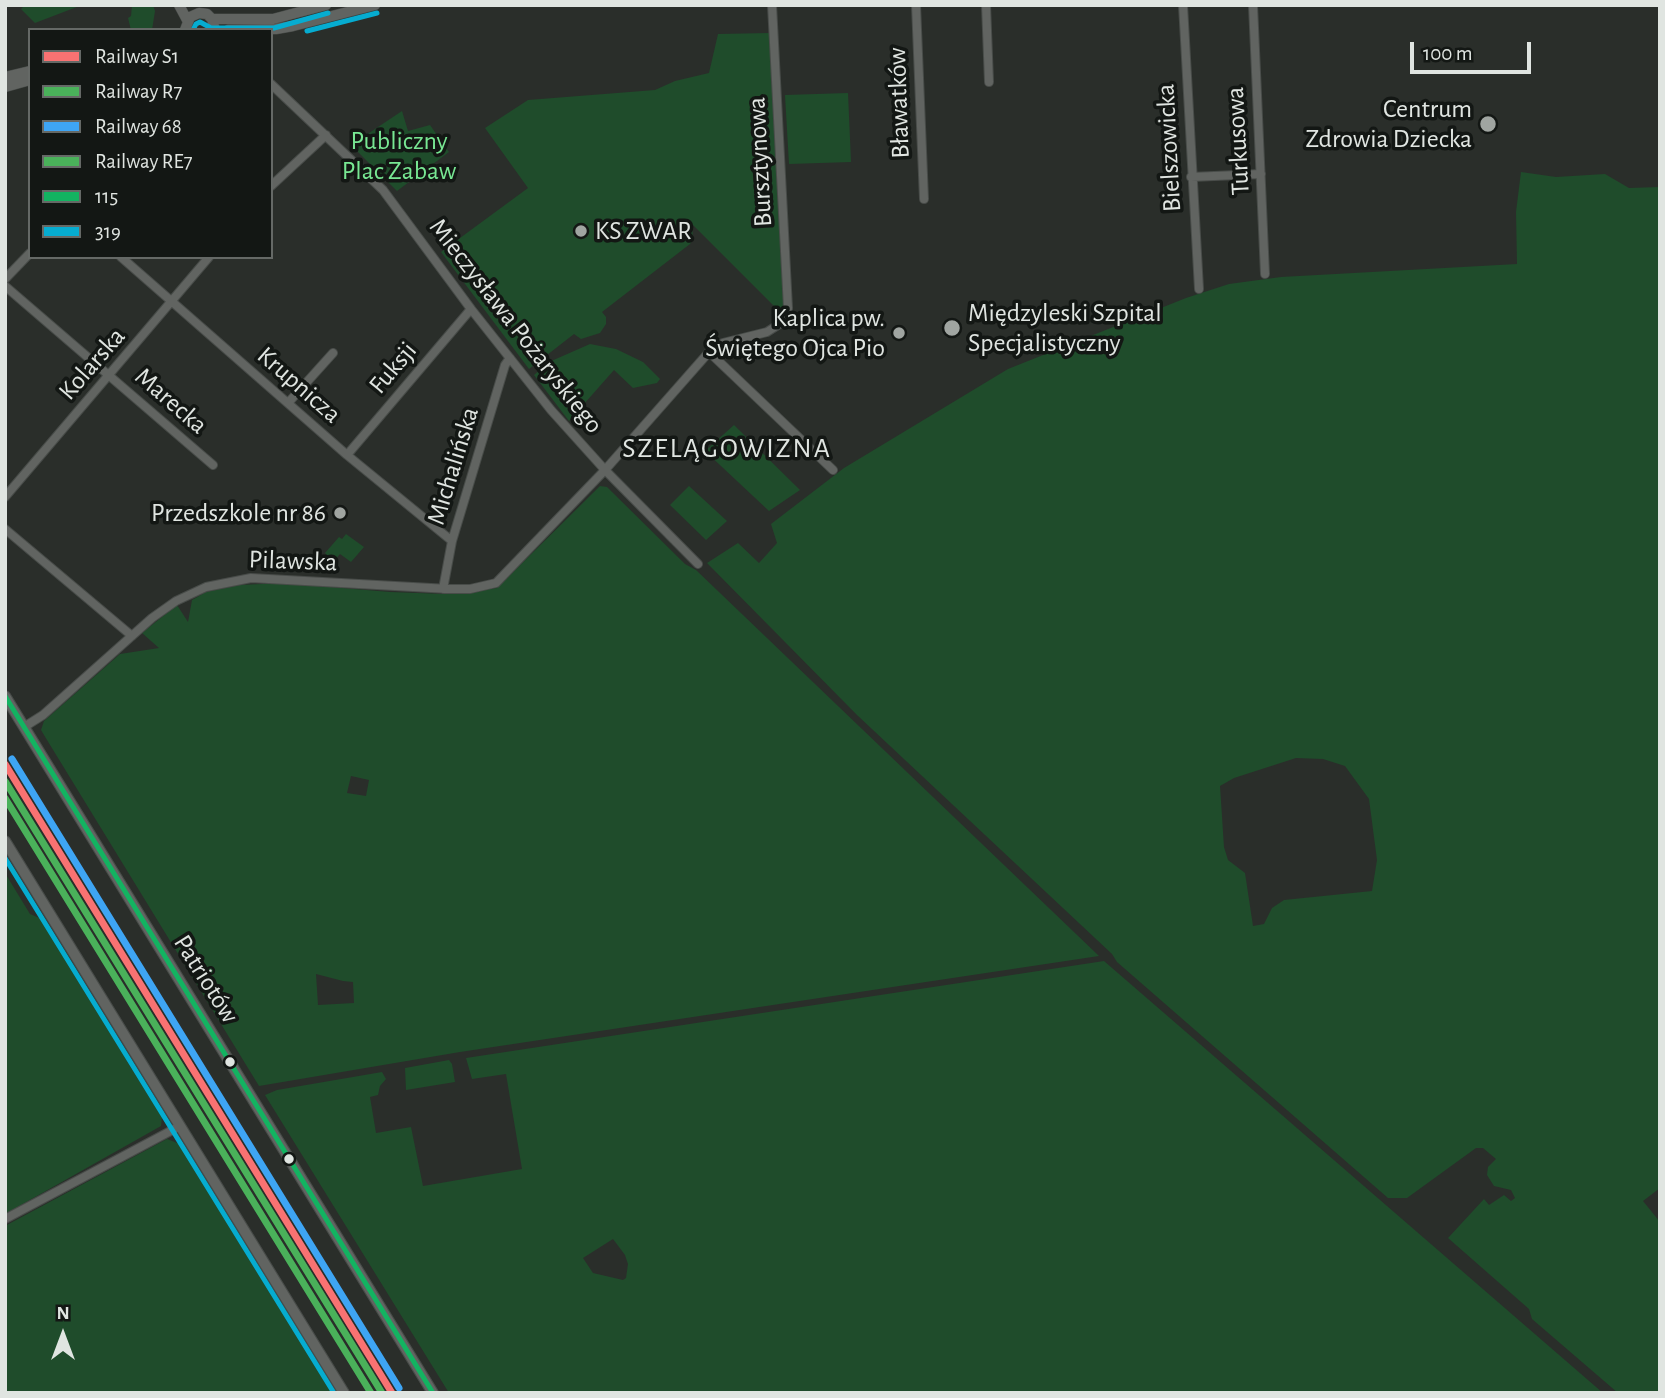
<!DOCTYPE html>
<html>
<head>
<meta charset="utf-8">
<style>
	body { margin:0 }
	#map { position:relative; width:1665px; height:1398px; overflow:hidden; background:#2a2e2a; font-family:"Alegreya Sans",sans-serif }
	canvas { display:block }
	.frame { position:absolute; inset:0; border:7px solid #e0e5e1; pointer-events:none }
	.legend { position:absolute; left:28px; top:28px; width:245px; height:231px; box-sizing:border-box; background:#131714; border:2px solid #656966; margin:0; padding:9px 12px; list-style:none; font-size:21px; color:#e0e5e1 }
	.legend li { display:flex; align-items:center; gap:14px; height:35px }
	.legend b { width:35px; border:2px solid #656966 }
	.north { position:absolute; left:28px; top:1300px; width:70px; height:70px; -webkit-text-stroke:5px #131714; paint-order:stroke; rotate:0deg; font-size:19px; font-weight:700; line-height:28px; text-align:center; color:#e0e5e1 }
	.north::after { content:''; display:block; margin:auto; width:24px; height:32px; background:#e0e5e1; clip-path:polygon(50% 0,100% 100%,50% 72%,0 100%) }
	.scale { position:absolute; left:1410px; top:42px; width:121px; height:32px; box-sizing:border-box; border:4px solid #e0e5e1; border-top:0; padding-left:9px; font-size:21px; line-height:24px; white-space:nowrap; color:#e0e5e1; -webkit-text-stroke:5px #131714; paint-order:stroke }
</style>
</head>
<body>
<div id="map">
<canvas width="1665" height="1398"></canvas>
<div class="frame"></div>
<ul class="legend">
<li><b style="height:9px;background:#f97272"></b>Railway S1</li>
<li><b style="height:9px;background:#4ab15a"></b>Railway R7</li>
<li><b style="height:9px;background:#3ea5f4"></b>Railway 68</li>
<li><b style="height:9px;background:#4ab15a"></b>Railway RE7</li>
<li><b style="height:9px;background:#13b361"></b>115</li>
<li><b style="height:9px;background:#06acd0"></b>319</li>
</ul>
<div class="north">N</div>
<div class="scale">100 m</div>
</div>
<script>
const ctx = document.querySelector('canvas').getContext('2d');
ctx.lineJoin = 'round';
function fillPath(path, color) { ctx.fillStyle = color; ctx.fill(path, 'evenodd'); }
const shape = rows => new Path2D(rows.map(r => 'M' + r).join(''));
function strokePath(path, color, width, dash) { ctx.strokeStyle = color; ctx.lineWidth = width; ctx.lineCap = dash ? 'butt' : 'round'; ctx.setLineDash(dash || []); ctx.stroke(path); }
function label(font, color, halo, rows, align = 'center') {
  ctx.font = font + ' "Alegreya Sans",sans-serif'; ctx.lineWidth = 7; ctx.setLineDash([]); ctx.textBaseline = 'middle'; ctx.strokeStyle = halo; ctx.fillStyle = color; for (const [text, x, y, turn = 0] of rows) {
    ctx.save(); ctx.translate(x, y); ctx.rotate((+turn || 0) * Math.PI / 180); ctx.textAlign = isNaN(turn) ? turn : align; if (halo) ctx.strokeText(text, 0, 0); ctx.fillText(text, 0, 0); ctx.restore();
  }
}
fillPath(shape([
	[25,5,82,5,35,23,21,9],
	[132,5,153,5,155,11,152,30,131,30,128,18,131,16],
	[770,33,784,309,778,310,692,224,693,239,690,244,602,312,606,317,606,324,600,333,581,339,574,334,529,369,441,252,528,188,485,128,528,100,655,90,675,81,709,73,718,34],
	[848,93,851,162,789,164,785,95],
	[402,111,408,131,430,125,449,152,397,191,351,145],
	[1521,172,1556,177,1605,174,1629,188,1660,187,1660,1188,1643,1201,1660,1222,1660,1393,1618,1393,1532,1319,1529,1309,1448,1238,1484,1199,1489,1205,1504,1195,1511,1201,1515,1198,1511,1190,1494,1186,1487,1175,1488,1167,1496,1159,1483,1148,1476,1148,1407,1198,1388,1198,1117,962,1112,954,857,715,707,563,738,543,759,563,777,543,771,524,844,468,1008,369,1186,298,1229,284,1281,277,1517,264,1516,212],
	[1296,758,1323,759,1345,766,1369,799,1377,860,1372,891,1284,900,1272,908,1264,924,1253,926,1245,873,1228,860,1224,847,1220,786,1234,778],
	[590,344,616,349,643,362,660,379,657,383,633,388,614,370,569,421,534,375,549,362],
	[734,425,800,490,769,511,705,451],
	[600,486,607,487,685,564,696,570,1099,956,460,1052,259,1086,47,740,41,730,44,721,120,654,159,648,142,633,177,605,188,622,192,600,206,592,240,585,283,583,390,592,444,594,497,588],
	[351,776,369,780,366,796,347,793],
	[316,974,343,981,353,982,354,1003,318,1005],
	[689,486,727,521,706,540,670,505],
	[346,534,364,547,351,562,340,554,333,562,325,553,339,537,342,539],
	[5,873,30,914,44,920,113,1032,128,1063,162,1117,161,1126,5,1214],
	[1104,961,1603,1393,449,1393,265,1095,277,1090,382,1072,386,1079,380,1086,378,1095,370,1097,376,1133,411,1127,423,1186,522,1169,506,1074,472,1079,466,1058],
	[613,1239,625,1255,628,1264,626,1278,623,1280,593,1273,583,1258],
	[449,1060,452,1064,455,1082,406,1090,405,1068],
	[167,1139,180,1144,335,1393,5,1393,5,1226]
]), '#1f4c2b');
const minor = shape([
	[916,5,924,199],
	[986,5,989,82],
	[1183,5,1199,289],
	[1253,5,1265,274],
	[271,84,383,190,471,309,551,410,605,470,698,564],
	[1191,177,1261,174],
	[271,186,326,135],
	[121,257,347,455,452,541],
	[5,279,30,253],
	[5,286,213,465],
	[709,352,833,470],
	[288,403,333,353],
	[347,455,471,309],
	[5,497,209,257],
	[5,529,132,636],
	[443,589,452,541,505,365,510,358],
	[24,727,43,715,152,618,176,601,206,587,251,578,449,589,470,589,496,583,605,470,709,352,723,343,767,332,781,323,787,317,788,308,772,5],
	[5,1219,180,1126]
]);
const tertiary = shape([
	[179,5,187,20],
	[212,19,273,19,326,5],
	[185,30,190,17,199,13,207,14,212,19,215,30],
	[228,30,276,29,293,26,375,5],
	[5,77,30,71],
	[5,87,30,80]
]);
const secondary = shape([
	[5,696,433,1393],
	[5,841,344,1393]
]);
strokePath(minor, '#484c49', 10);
strokePath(tertiary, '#484c49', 11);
strokePath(secondary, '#484c49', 12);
strokePath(minor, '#616461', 8);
strokePath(tertiary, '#616461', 10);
strokePath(secondary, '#616461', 10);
strokePath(shape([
	[5,696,433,1393]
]), '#13b361', 5);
strokePath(shape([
	[193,30,196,24,200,22,211,28,274,28,328,13],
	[307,31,377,13],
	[5,858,334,1393]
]), '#06acd0', 5);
strokePath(shape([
	[5,764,392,1393]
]), '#f97272', 7);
strokePath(shape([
	[5,781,382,1393]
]), '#4ab15a', 7);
strokePath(shape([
	[12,759,399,1388]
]), '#3ea5f4', 7);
strokePath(shape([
	[5,798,371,1393]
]), '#4ab15a', 7);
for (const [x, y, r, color] of [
	[1488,124,9,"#a0a5a1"],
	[581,231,7,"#a0a5a1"],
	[952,328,9,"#a0a5a1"],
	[899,333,7,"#a0a5a1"],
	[340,513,7,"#a0a5a1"],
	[230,1062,6,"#e0e5e1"],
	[289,1159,6,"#e0e5e1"]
]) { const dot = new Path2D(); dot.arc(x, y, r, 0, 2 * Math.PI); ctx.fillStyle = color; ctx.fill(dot); strokePath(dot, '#131714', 2.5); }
label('26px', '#e0e5e1', '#131714', [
	["Bławatków",899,103,-92],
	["Turkusowa",1238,141,-93],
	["Bielszowicka",1169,148,-93],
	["Bursztynowa",760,162,-93],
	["Mieczysława Pożaryskiego",516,326,52],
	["Kolarska",92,364,-49],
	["Fuksji",393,368,-50],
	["Krupnicza",299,385,41],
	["Marecka",171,401,41],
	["Michalińska",453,466,-73],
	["Pilawska",293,561,2],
	["Patriotów",206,979,58]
]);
label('26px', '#e0e5e1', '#131714', [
	["Centrum",1472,109],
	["Zdrowia Dziecka",1472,139],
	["KS ZWAR",595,231,"left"],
	["Międzyleski Szpital",968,313,"left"],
	["Specjalistyczny",968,343,"left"],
	["Kaplica pw.",885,318],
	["Świętego Ojca Pio",885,348],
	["Przedszkole nr 86",326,513]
], 'right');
label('26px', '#78e793', '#131714', [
	["Publiczny",399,141],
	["Plac Zabaw",399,171]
]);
ctx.letterSpacing = '2px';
label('28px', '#e0e5e1', '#131714', [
	["SZELĄGOWIZNA",727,449]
]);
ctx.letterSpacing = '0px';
</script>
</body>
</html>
